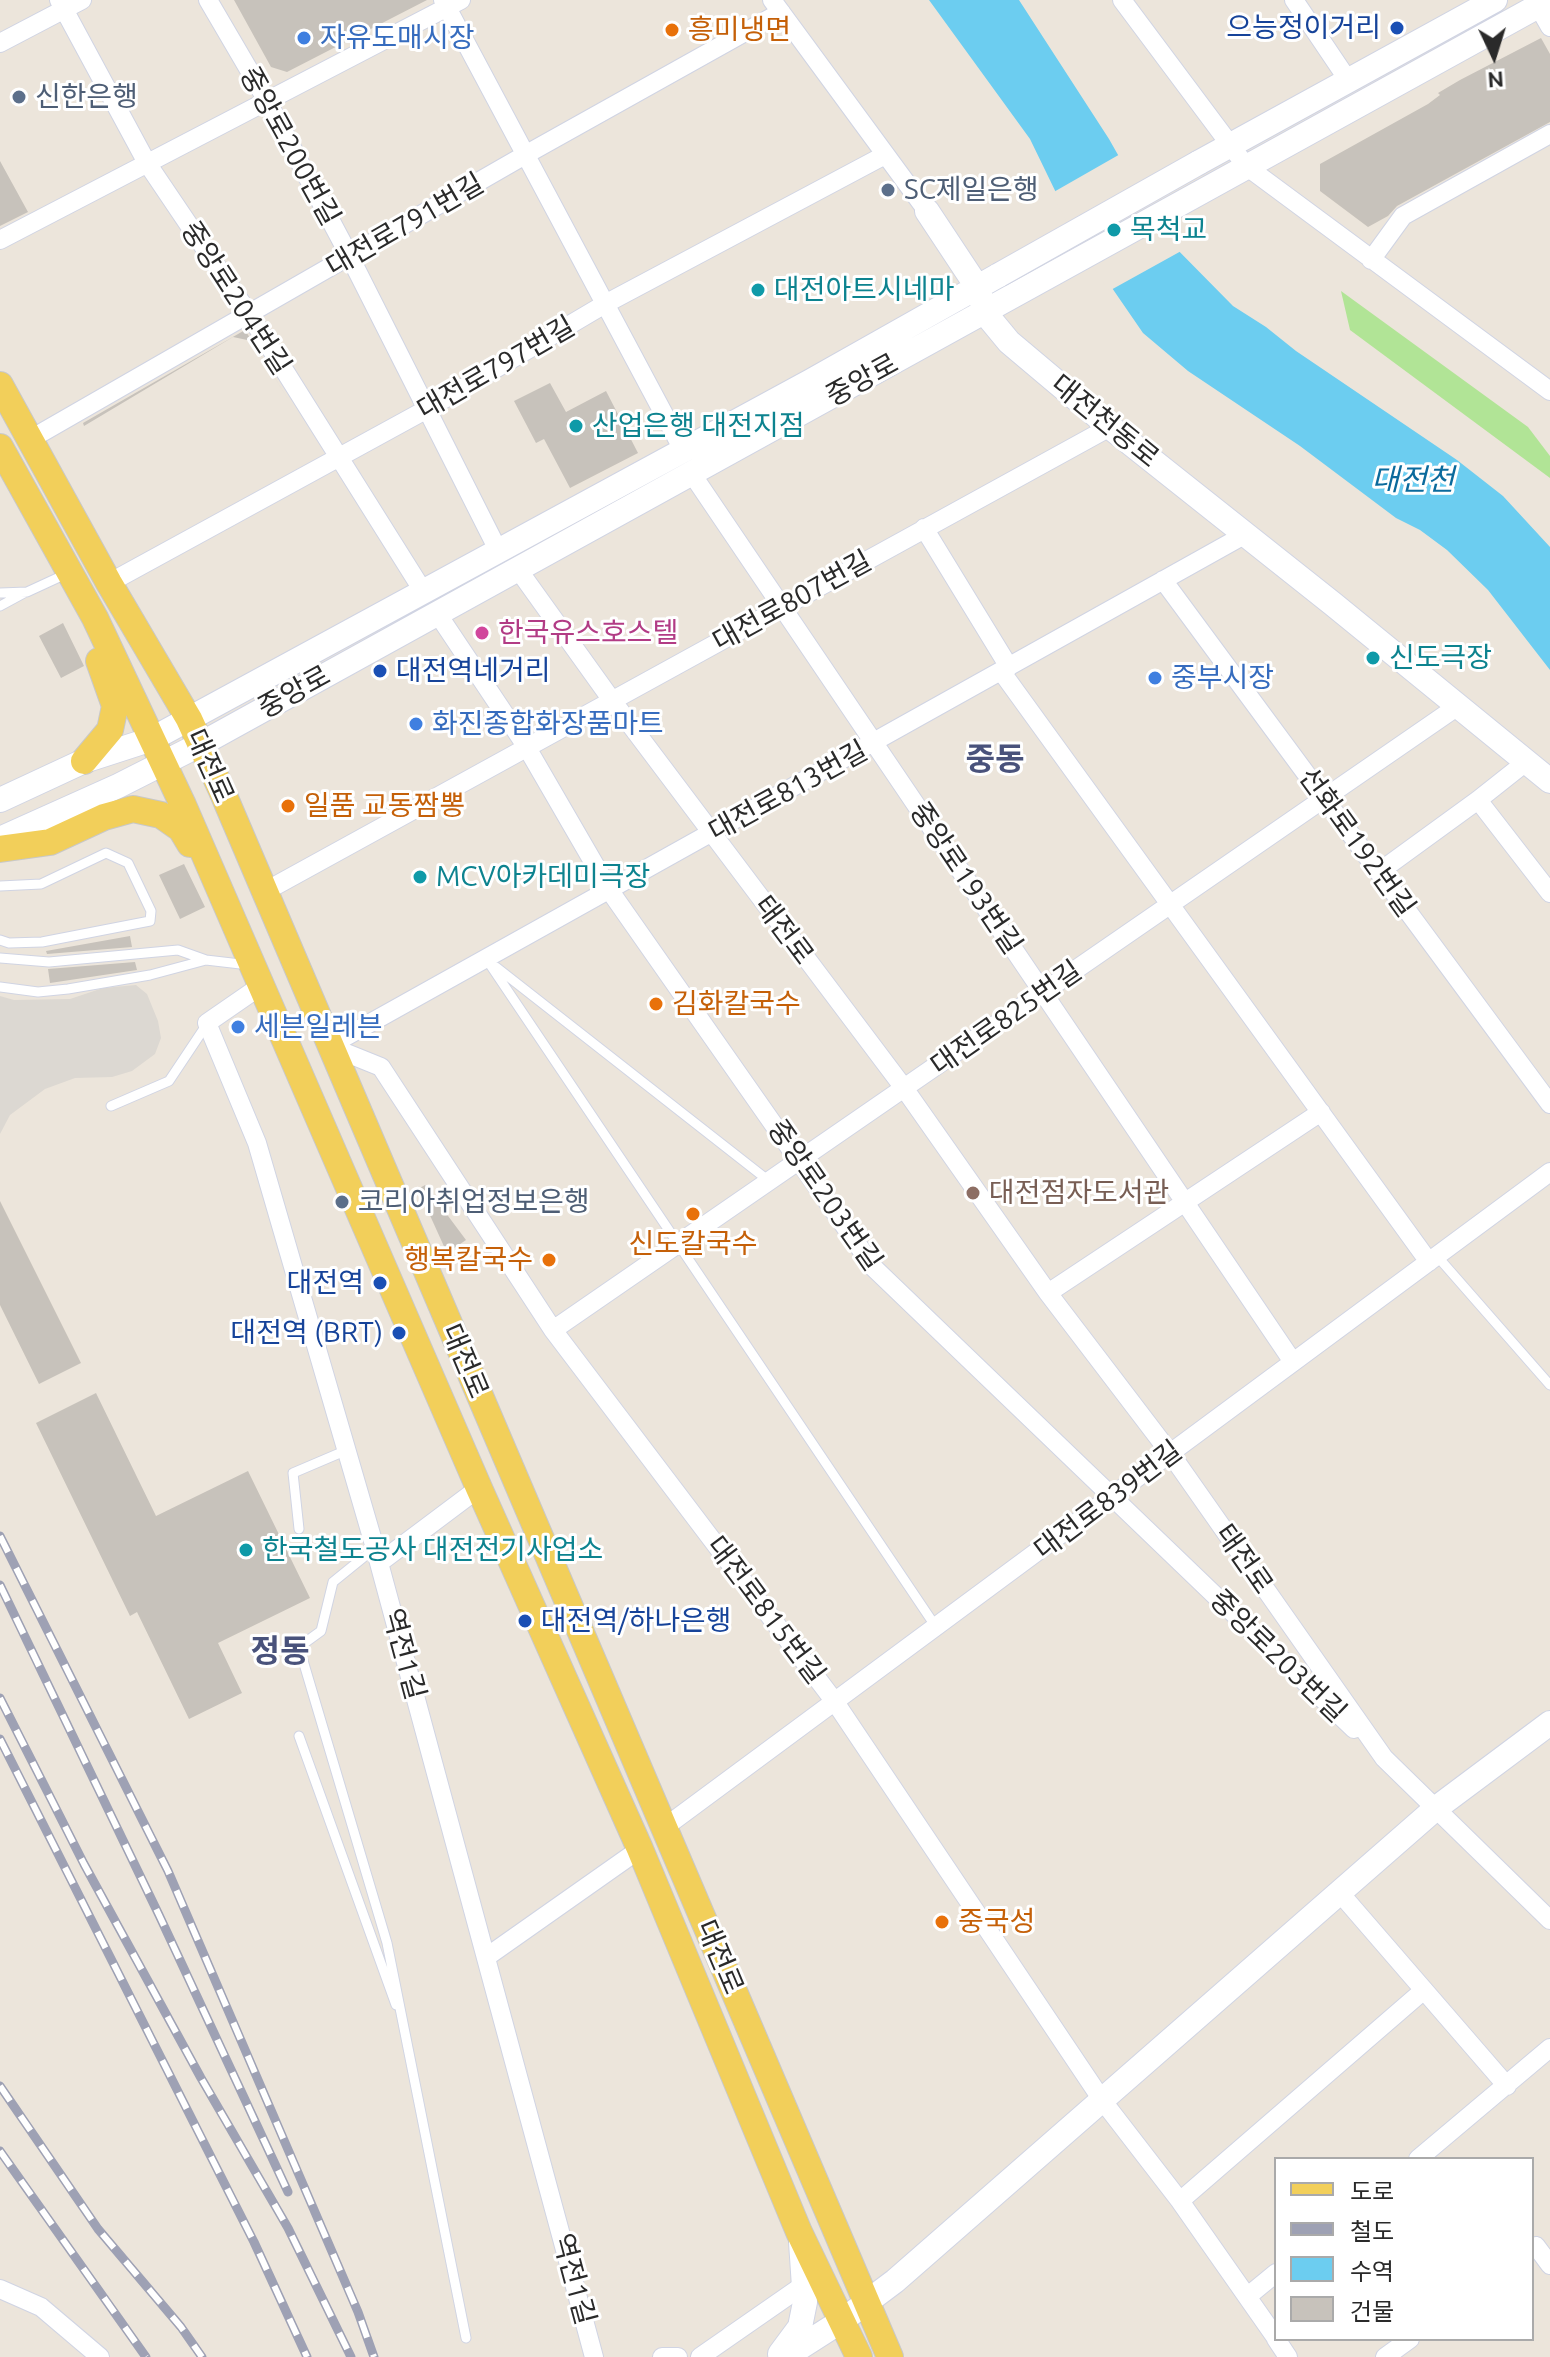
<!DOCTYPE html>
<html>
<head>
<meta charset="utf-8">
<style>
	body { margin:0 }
	#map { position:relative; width:1550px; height:2357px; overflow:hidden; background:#ece5db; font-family:Ubuntu,"Noto Sans KR",sans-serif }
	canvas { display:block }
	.legend { position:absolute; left:1274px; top:2157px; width:260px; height:184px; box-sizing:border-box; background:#fff; border:2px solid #aaa; margin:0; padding:10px 14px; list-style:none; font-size:24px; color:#2a2a2a }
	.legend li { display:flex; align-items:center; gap:16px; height:40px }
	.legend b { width:40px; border:2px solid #aaa }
	.north { position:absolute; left:1454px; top:16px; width:80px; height:80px; -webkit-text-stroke:6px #fff; paint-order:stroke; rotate:176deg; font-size:22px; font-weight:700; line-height:32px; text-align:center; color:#2a2a2a }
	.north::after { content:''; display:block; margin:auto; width:28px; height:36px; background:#2a2a2a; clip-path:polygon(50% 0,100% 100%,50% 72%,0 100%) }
</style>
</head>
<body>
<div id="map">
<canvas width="1550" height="2357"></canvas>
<ul class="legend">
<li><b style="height:10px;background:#f2cf5a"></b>도로</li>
<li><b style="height:10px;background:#9ea1b4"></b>철도</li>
<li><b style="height:22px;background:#6ccdf0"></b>수역</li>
<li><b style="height:22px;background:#c7c2bb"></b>건물</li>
</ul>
<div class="north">N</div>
</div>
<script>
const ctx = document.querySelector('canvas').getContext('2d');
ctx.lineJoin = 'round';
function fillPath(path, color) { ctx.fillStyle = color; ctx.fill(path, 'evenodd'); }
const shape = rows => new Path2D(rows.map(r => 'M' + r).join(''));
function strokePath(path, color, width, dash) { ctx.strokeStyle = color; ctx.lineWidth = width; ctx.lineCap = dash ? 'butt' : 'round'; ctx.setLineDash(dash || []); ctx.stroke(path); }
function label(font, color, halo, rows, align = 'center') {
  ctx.font = font + ' Ubuntu,"Noto Sans KR",sans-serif'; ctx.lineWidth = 6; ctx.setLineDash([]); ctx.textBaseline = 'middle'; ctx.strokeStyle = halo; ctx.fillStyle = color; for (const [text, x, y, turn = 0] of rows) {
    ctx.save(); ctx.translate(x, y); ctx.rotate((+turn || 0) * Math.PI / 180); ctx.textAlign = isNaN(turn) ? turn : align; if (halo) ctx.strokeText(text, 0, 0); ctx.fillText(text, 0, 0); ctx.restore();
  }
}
fillPath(shape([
	[1341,291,1528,427,1550,456,1550,478,1350,330]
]), '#b1e496');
fillPath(shape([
	[136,985,147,994,158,1021,161,1038,155,1054,132,1071,112,1077,75,1078,45,1089,10,1115,0,1134,0,996,14,1000,70,999,103,988]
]), '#dcd8d2');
fillPath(shape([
	[929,0,1019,0,1109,139,1164,236,1233,306,1266,327,1296,351,1457,460,1503,496,1550,547,1550,670,1488,590,1447,550,1420,530,1396,518,1300,446,1188,371,1143,333,1079,240,1030,139]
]), '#6ccdf0');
fillPath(shape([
	[1122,153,1167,234,1183,250,1109,291,1076,242,1052,193]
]), '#ece5db');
fillPath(shape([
	[234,0,427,0,287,72,271,67],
	[1541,38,1550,54,1550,122,1397,206,1388,216,1368,227,1320,191,1320,164,1428,104,1440,95,1438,93,1460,80],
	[0,161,28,212,0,226],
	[245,330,291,404,252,341,233,337,84,426,83,423],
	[550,383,566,412,606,391,638,453,570,488,544,439,536,443,514,401],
	[63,623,84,666,61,678,39,636],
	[184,864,205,907,180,919,159,875],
	[130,936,132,947,47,954,46,951],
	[135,962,137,970,50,983,48,969],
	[425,1185,466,1240,447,1253,418,1189],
	[0,1201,81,1363,39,1384,0,1305],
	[96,1393,156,1516,248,1471,310,1598,218,1643,242,1693,189,1719,137,1612,130,1616,36,1423]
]), '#c7c2bb');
const lane = shape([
	[0,593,27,592,66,574],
	[0,606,24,593],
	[0,886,41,884,106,853,128,863,151,911,150,921,42,942,9,943,0,940],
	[0,958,49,962,178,950,206,960],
	[487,960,936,1627],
	[496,967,769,1181],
	[0,987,38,992,68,989,150,975,206,960,249,965],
	[111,1106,169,1081,207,1024],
	[1437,1256,1550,1385],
	[299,1529,293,1473,347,1450],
	[375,1548,333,1582,321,1631,299,1647,387,1943,466,2338],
	[299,1736,396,2005]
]);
const street = shape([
	[59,0,147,163,249,314,423,591],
	[208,0,266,99,350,257,498,550],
	[443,0,682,448],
	[772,0,927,211],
	[1122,0,1246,166,1550,391],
	[1294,0,1348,80],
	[1538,6,1550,27],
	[0,43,82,0],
	[0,240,461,0],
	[1371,260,1403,216,1550,134],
	[29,440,525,155,781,12],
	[692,474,1293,1362],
	[924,528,1009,667],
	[517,568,611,699,904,1088,1048,1293,1170,1453,1384,1758,1550,1920],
	[1163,580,1550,1104],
	[109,583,429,408,605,304,885,155],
	[437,613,526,746,610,891,874,1268,1354,1729],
	[1001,671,1429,1262],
	[1478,800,1550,893],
	[1379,872,1478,800,1526,762],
	[264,892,1110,427],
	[262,985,207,1023,257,1143,375,1548,594,2357],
	[329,1046,381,1067,553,1330,835,1702,1102,2100,1180,2201,1276,2338],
	[329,1046,1246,534],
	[1048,1293,1321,1112],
	[553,1330,1458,706],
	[379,1563,479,1488],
	[665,1827,1550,1172],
	[1340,1893,1507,2086],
	[488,1956,640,1849],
	[1418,2159,1550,2048],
	[1180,2201,1424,1990],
	[1536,2246,1550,2265],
	[0,2289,41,2307,100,2357],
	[1248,2296,1276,2273],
	[1276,2339,1288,2357],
	[662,2357,678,2357],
	[700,2357,805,2284],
	[1385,2357,1410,2339]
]);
const secondary = shape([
	[1198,163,1495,0],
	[927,211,978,288,985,313,1009,342,1110,427,1333,604,1550,781],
	[0,800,84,761,152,739,811,381,999,275],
	[0,839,118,786,201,744,1549,0],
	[780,2354,800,2327,805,2302,801,2242],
	[785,2357,843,2320,895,2281,1435,1809,1550,1723]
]);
const primary = shape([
	[0,385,109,583,189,719,222,791,890,2357],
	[0,447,95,618,183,805,479,1488,640,1849,799,2232,859,2357],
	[84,761,110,730,115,706,99,661],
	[0,849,50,842,104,817,133,809,161,815,181,829,190,844]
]);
strokePath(lane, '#d0d4e3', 11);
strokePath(street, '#d0d4e3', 20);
strokePath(secondary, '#d0d4e3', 26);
strokePath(primary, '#c8c8c8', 28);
strokePath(lane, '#fff', 9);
strokePath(street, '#fff', 18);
strokePath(secondary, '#fff', 24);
strokePath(primary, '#f2cf5a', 26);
const rail = shape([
	[0,1536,168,1871,358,2312,374,2357],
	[0,1585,159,1915,288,2192],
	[0,1698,84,1864,201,2078,288,2228,351,2357],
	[0,1739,254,2242,307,2357],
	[0,2086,98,2229,181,2327,202,2357],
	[0,2151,146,2357]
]);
strokePath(rail, '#9ea1b4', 9);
strokePath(rail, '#fff', 6, [18]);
const secondaryBridge = shape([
	[999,275,1198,163]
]);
strokePath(secondaryBridge, '#d0d4e3', 26, []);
strokePath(secondaryBridge, '#fff', 24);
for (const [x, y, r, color] of [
	[1397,28,8,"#1a4fb4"],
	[672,30,8,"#e8710a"],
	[304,38,8,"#3f7fe0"],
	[19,97,8,"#5c6f8a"],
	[888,190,8,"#5c6f8a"],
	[1114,230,8,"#0f9aa8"],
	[758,290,8,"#0f9aa8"],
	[576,426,8,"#0f9aa8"],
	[482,633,8,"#d1479c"],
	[1373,658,8,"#0f9aa8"],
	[380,671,8,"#1a4fb4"],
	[1155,678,8,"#3f7fe0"],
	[416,724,8,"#3f7fe0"],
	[288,806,8,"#e8710a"],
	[420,877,8,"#0f9aa8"],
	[656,1004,8,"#e8710a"],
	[238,1027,8,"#3f7fe0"],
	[973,1193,8,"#8d6e63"],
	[342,1202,8,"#5c6f8a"],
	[693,1214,8,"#e8710a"],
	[549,1260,8,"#e8710a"],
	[380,1283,8,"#1a4fb4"],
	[399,1333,8,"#1a4fb4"],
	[246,1550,8,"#0f9aa8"],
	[525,1621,8,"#1a4fb4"],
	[942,1922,8,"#e8710a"]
]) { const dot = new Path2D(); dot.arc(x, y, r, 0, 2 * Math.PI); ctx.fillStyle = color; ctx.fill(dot); strokePath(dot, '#fff', 3); }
label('28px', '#164399', '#fff', [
	["으능정이거리",1381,28],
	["대전역네거리",396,671,"left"],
	["대전역",364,1283],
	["대전역 (BRT)",383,1333],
	["대전역/하나은행",541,1621,"left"]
], 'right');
label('28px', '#c56008', '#fff', [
	["흥미냉면",688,30],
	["일품 교동짬뽕",304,806],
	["김화칼국수",672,1004],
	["신도칼국수",693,1244,"center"],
	["행복칼국수",533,1260,"right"],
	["중국성",958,1922]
], 'left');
label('28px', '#366cbe', '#fff', [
	["자유도매시장",320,38],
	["중부시장",1171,678],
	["화진종합화장품마트",432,724],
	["세븐일레븐",254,1027]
], 'left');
label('28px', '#4e5e75', '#fff', [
	["신한은행",35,97],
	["SC제일은행",904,190],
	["코리아취업정보은행",358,1202]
], 'left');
label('28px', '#2a2a2a', '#fff', [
	["중앙로200번길",290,146,61],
	["대전로791번길",405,225,-30],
	["중앙로204번길",236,298,57],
	["대전로797번길",496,368,-30],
	["중앙로",862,380,-29],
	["대전천동로",1105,421,39],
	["대전로807번길",792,601,-29],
	["중앙로",294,692,-29],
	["대전로",210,766,66],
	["대전로813번길",788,791,-29],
	["선화로192번길",1357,842,54],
	["중앙로193번길",966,878,56],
	["태전로",784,930,53],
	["대전로825번길",1006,1018,-35],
	["중앙로203번길",825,1195,55],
	["대전로",465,1361,67],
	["대전로839번길",1108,1500,-37],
	["태전로",1244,1559,55],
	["대전로815번길",766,1610,53],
	["역전1길",404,1654,75],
	["중앙로203번길",1278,1656,44],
	["대전로",720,1957,67],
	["역전1길",574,2279,75]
]);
label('28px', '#0d838f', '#fff', [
	["목척교",1130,230],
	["대전아트시네마",774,290],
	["산업은행 대전지점",592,426],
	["신도극장",1389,658],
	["MCV아카데미극장",436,877],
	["한국철도공사 대전전기사업소",262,1550]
], 'left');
label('28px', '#b23c85', '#fff', [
	["한국유스호스텔",498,633]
], 'left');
label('28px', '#785e54', '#fff', [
	["대전점자도서관",989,1193]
], 'left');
label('italic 30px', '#0b6a9c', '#fff', [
	["대전천",1413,480]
]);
label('bold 32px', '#49527b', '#fff', [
	["중동",995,759],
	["정동",280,1651]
]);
</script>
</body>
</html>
